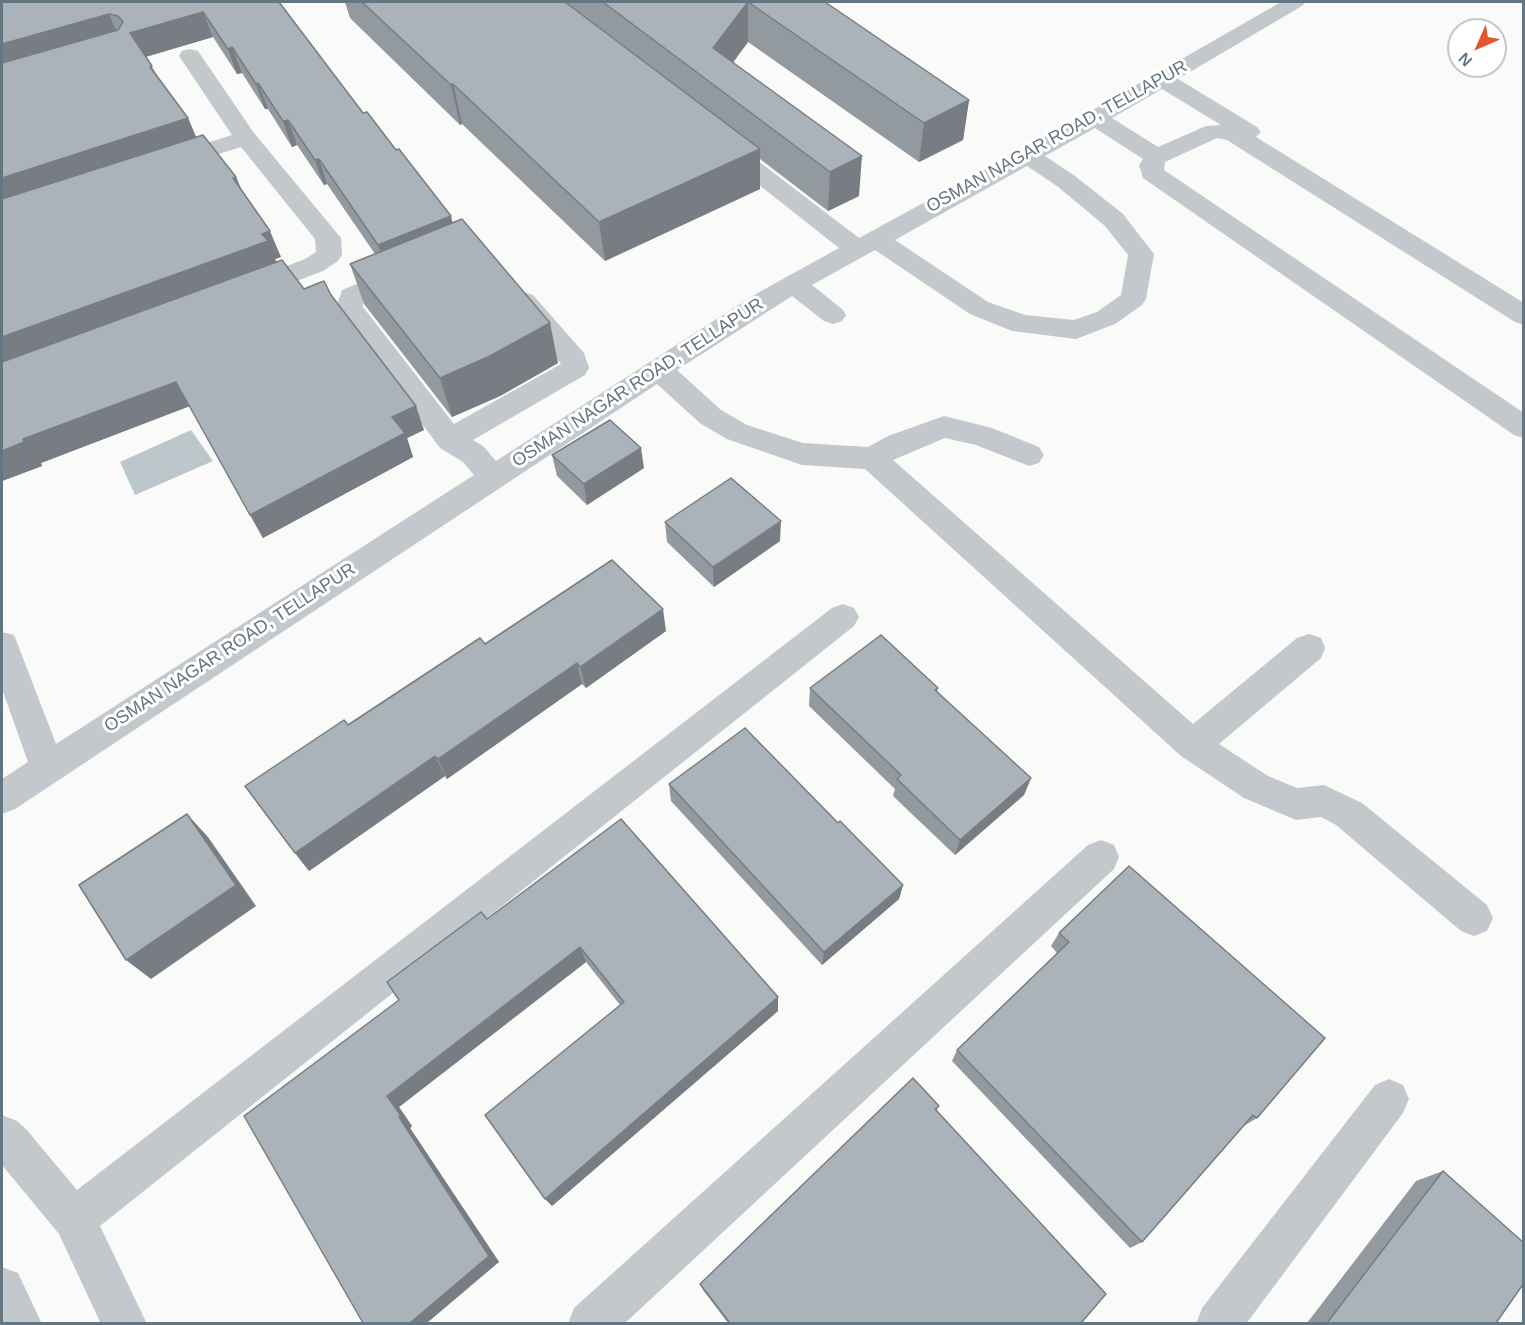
<!DOCTYPE html>
<html>
<head>
<meta charset="utf-8">
<style>
	body { margin:0 }
	#map { position:relative; width:1525px; height:1325px; overflow:hidden; background:#fafaf8; font-family:Helvetica,sans-serif }
	canvas { display:block }
	.frame { position:absolute; inset:0; border:3px solid #657683; pointer-events:none }
	.north { position:absolute; left:1447px; top:18px; width:60px; height:60px; box-sizing:border-box; background:#fff; border:2px solid #c1c8cd; border-radius:50%; rotate:225deg; font-size:16px; font-weight:700; line-height:24px; text-align:center; color:#657683 }
	.north::after { content:''; display:block; margin:auto; width:21px; height:27px; background:#e4572e; clip-path:polygon(50% 0,100% 100%,50% 72%,0 100%) }
</style>
</head>
<body>
<div id="map">
<canvas width="1525" height="1325"></canvas>
<div class="frame"></div>
<div class="north">N</div>
</div>
<script>
const ctx = document.querySelector('canvas').getContext('2d');
ctx.lineJoin = 'round';
function fillPath(path, color) { ctx.fillStyle = color; ctx.fill(path, 'evenodd'); }
const shape = rows => new Path2D(rows.map(r => 'M' + r).join(''));
function strokePath(path, color, width, dash) { ctx.strokeStyle = color; ctx.lineWidth = width; ctx.lineCap = dash ? 'butt' : 'round'; ctx.setLineDash(dash || []); ctx.stroke(path); }
function label(font, color, halo, rows, align = 'center') {
  ctx.font = font + ' Helvetica,sans-serif'; ctx.lineWidth = 6; ctx.setLineDash([]); ctx.textBaseline = 'middle'; ctx.strokeStyle = halo; ctx.fillStyle = color; for (const [text, x, y, turn = 0] of rows) {
    ctx.save(); ctx.translate(x, y); ctx.rotate((+turn || 0) * Math.PI / 180); ctx.textAlign = isNaN(turn) ? turn : align; if (halo) ctx.strokeText(text, 0, 0); ctx.fillText(text, 0, 0); ctx.restore();
  }
}
fillPath(shape([
	[191,430,213,461,135,495,120,462]
]), '#bbc7cb');
fillPath(shape([
	[1281,2,1306,2,1302,6,1178,79,1257,127,1261,132,1256,137,1524,303,1524,325,1515,322,1227,140,1217,138,1165,162,1164,170,1524,413,1524,438,1514,435,1143,178,1139,165,1143,159,1095,128,1045,156,1075,176,1123,214,1154,254,1146,299,1142,305,1115,324,1076,339,1012,331,970,314,875,250,812,285,842,309,846,315,842,321,833,324,824,321,792,296,677,370,721,410,747,425,803,443,868,447,888,436,944,416,992,428,1039,447,1044,455,1039,463,1029,466,976,445,945,438,893,460,1193,724,1297,638,1309,634,1321,638,1325,648,1321,658,1219,744,1268,776,1297,788,1324,785,1362,803,1487,905,1493,918,1487,931,1474,936,1461,931,1336,825,1321,817,1296,820,1244,798,1181,756,865,469,802,465,727,439,701,424,657,384,15,809,2,814,2,779,28,762,2,689,2,632,14,635,18,645,56,744,474,475,463,462,440,448,340,314,336,308,342,290,391,270,400,267,409,270,413,276,409,282,363,301,363,307,454,424,561,364,511,301,515,295,524,292,533,295,584,353,589,368,585,375,473,440,483,446,496,461,754,295,839,248,716,151,712,146,716,141,724,139,732,141,859,238,1072,122,1281,2],
	[1162,89,1221,125,1206,126,1158,147,1112,118,1162,89],
	[1027,166,1057,186,1105,226,1128,255,1121,295,1097,312,1074,320,1025,315,988,302,895,240,1027,166],
	[190,49,198,51,254,133,341,238,342,255,338,261,323,271,260,295,251,298,242,295,238,289,242,283,305,259,316,252,315,239,241,147,171,169,163,167,159,162,163,157,232,135,179,56,182,51,190,49],
	[843,604,854,608,859,617,854,626,100,1226,147,1324,101,1324,59,1234,2,1165,2,1115,17,1121,26,1129,77,1190,832,608,843,604],
	[1101,840,1114,845,1119,857,1114,869,624,1324,568,1324,574,1308,1088,845,1101,840],
	[1389,1079,1403,1085,1409,1099,1403,1113,1246,1324,1196,1324,1202,1308,1375,1085,1389,1079],
	[2,1267,18,1273,42,1324,2,1324,2,1267]
]), '#c3c8cc');
fillPath(shape([
	[2,2,279,2,363,113,396,150,451,216,452,223,558,363,500,396,452,417,364,304,350,264,375,254,327,184,324,185,297,145,292,147,268,109,265,109,242,73,237,74,213,37,146,57,157,75,188,118,196,137,236,177,242,191,281,257,275,259,276,262,304,289,331,295,424,430,407,438,413,457,263,538,190,406,41,463,42,466,2,481],
	[345,2,825,2,969,100,963,140,919,162,748,42,733,62,859,196,828,211,760,159,760,189,605,261,462,124,460,125,350,18],
	[552,455,644,468,587,505,557,476],
	[665,522,780,541,714,587,667,542],
	[666,631,586,688,582,684,447,779,445,776,309,871,295,853,348,725,485,644],
	[810,688,938,688,937,693,1031,778,1024,795,955,855,893,796,895,789,809,706],
	[669,784,903,885,899,899,822,965,671,801],
	[487,919,778,997,778,1011,552,1206,620,1005,586,962,399,1107,412,1126,410,1128,499,1262,363,1323,399,1000],
	[1059,933,1257,1118,1242,1127,1142,1242,1130,1248,952,1061,957,1050,1057,953,1051,946],
	[939,1106,937,1110,1081,1323,728,1323,703,1290,700,1284],
	[1443,1171,1496,1323,1307,1323,1416,1181]
]), '#929a9f');
fillPath(shape([
	[748,2,748,42,716,86,713,48],
	[203,12,213,37,141,58,130,33],
	[109,14,120,39,2,74,2,44],
	[232,47,242,73,237,74,228,49],
	[258,83,268,109,265,109,256,84],
	[453,84,462,124,460,125,451,85],
	[969,100,963,140,919,162,924,123],
	[188,118,199,144,2,209,2,178],
	[288,120,297,145,292,147,283,121],
	[760,149,760,189,605,261,599,222],
	[862,156,859,196,828,211,830,172],
	[319,159,327,184,324,185,315,160],
	[236,177,247,203,233,178],
	[451,216,457,241,386,270,378,245],
	[270,231,281,257,275,259,278,266,2,368,2,337],
	[550,323,558,363,500,396,452,417,440,378],
	[176,382,190,406,41,463,42,466,2,481,2,451,23,439],
	[416,406,424,430,407,438,413,457,263,538,250,515,392,417],
	[641,448,644,468,587,505,584,484],
	[781,521,780,541,714,587,713,567],
	[663,609,666,631,586,688,580,667],
	[577,663,582,684,447,779,438,759],
	[435,756,445,776,309,871,295,853],
	[1031,778,1024,795,955,855,960,840],
	[187,814,208,837,256,906,151,979,126,960],
	[903,885,899,899,822,965,824,952],
	[580,947,586,962,399,1107,412,1126,410,1128,499,1262,427,1323,410,1323,399,1117,387,1096],
	[778,997,778,1011,552,1206,545,1199]
]), '#777d82');
const building = shape([
	[2,2,279,2,363,113,367,112,396,150,399,149,451,216,378,245,319,159,315,160,288,120,283,121,258,83,256,84,232,47,228,49,203,12,130,33,152,66,150,67,188,118,2,178,2,63,118,30,123,22,118,16,109,14,2,44,2,2],
	[362,2,565,2,760,149,599,222,453,84,451,85,362,2],
	[603,2,825,2,969,100,924,123,748,2,713,48,862,156,830,172,603,2],
	[203,135,236,177,233,178,270,231,262,234,268,241,2,337,2,199,203,135],
	[462,219,550,323,490,356,440,378,350,264,462,219],
	[282,260,304,289,324,281,331,295,416,406,392,417,405,433,250,515,176,382,23,439,24,442,2,451,2,362,282,260],
	[610,420,641,448,584,484,552,455,610,420],
	[731,478,781,521,713,567,665,522,731,478],
	[612,560,663,609,580,667,577,663,438,759,435,756,295,853,245,786,344,720,348,725,480,638,485,644,612,560],
	[881,635,938,688,935,690,1031,778,960,840,897,779,901,775,810,688,881,635],
	[745,728,838,823,840,821,903,885,824,952,669,784,745,728],
	[187,814,236,885,126,960,79,885,187,814],
	[621,819,778,997,545,1199,485,1115,624,1002,580,947,387,1096,401,1116,399,1117,489,1256,410,1323,363,1323,244,1116,399,1000,387,982,481,912,487,919,621,819],
	[1129,866,1325,1038,1257,1118,1253,1115,1142,1242,957,1050,1069,942,1059,933,1129,866],
	[913,1078,939,1106,935,1109,1106,1294,1081,1323,730,1323,700,1284,913,1078],
	[1443,1171,1524,1243,1524,1283,1496,1323,1327,1323,1443,1171]
]);
fillPath(building, '#aab3b9');
strokePath(building, '#777d82', 1.5);
label('18px', '#657683', '#fff', [
	["OSMAN NAGAR ROAD, TELLAPUR",1057,137,-29],
	["OSMAN NAGAR ROAD, TELLAPUR",638,383,-33],
	["OSMAN NAGAR ROAD, TELLAPUR",230,648,-33]
]);
</script>
</body>
</html>
